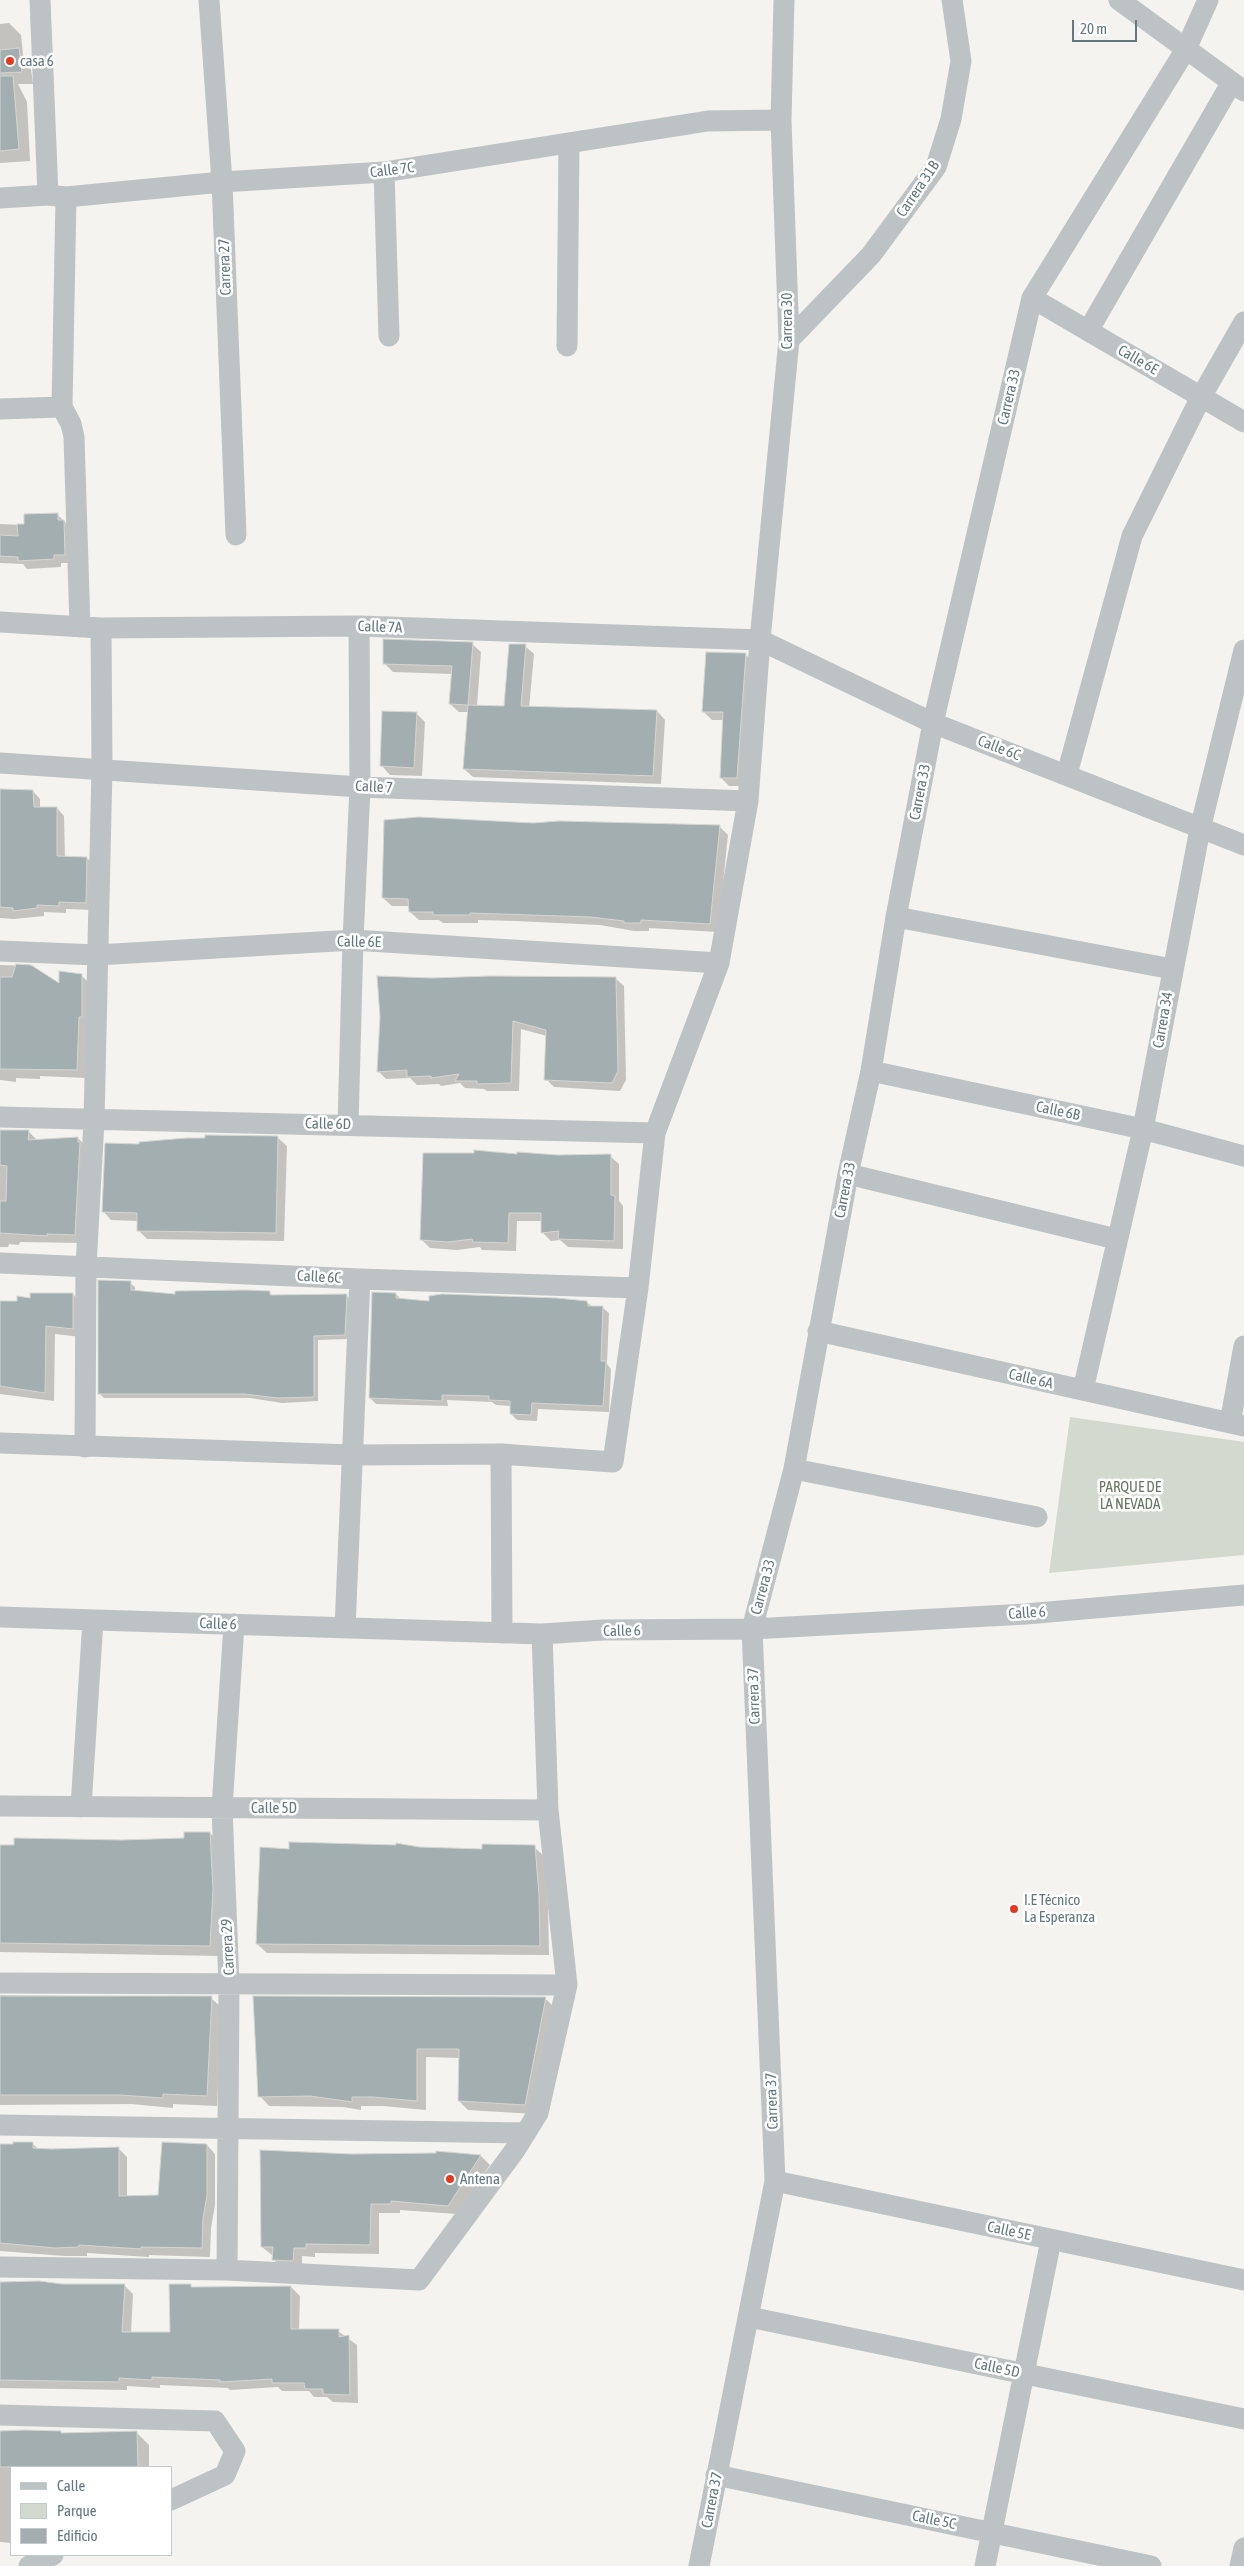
<!DOCTYPE html>
<html>
<head>
<meta charset="utf-8">
<style>
	body { margin:0 }
	#map { position:relative; width:1244px; height:2566px; overflow:hidden; background:#f4f3ef; font-family:"Asap Condensed",sans-serif }
	canvas { display:block }
	.legend { position:absolute; left:10px; top:2466px; width:162px; height:90px; box-sizing:border-box; background:#fff; border:1px solid #c1c9cd; margin:0; padding:6px 9px; list-style:none; font-size:15px; color:#637781 }
	.legend li { display:flex; align-items:center; gap:10px; height:25px }
	.legend b { width:25px; border:1px solid #c1c9cd }
	.scale { position:absolute; left:1072px; top:20px; width:65px; height:22px; box-sizing:border-box; border:2px solid #637781; border-top:0; padding-left:6px; font-size:15px; line-height:18px; white-space:nowrap; color:#637781; -webkit-text-stroke:4px #fff; paint-order:stroke }
</style>
</head>
<body>
<div id="map">
<canvas width="1244" height="2566"></canvas>
<ul class="legend">
<li><b style="height:6px;background:#bdc2c4"></b>Calle</li>
<li><b style="height:14px;background:#d3d9cf"></b>Parque</li>
<li><b style="height:14px;background:#a3aeb1"></b>Edificio</li>
</ul>
<div class="scale">20 m</div>
</div>
<script>
const ctx = document.querySelector('canvas').getContext('2d');
ctx.lineJoin = 'round';
function fillPath(path, color) { ctx.fillStyle = color; ctx.fill(path, 'evenodd'); }
const shape = rows => new Path2D(rows.map(r => 'M' + r).join(''));
function strokePath(path, color, width, dash) { ctx.strokeStyle = color; ctx.lineWidth = width; ctx.lineCap = dash ? 'butt' : 'round'; ctx.setLineDash(dash || []); ctx.stroke(path); }
function label(font, color, halo, rows, align = 'center') {
  ctx.font = font + ' "Asap Condensed",sans-serif'; ctx.lineWidth = 5; ctx.setLineDash([]); ctx.textBaseline = 'middle'; ctx.strokeStyle = halo; ctx.fillStyle = color; for (const [text, x, y, turn = 0] of rows) {
    ctx.save(); ctx.translate(x, y); ctx.rotate((+turn || 0) * Math.PI / 180); ctx.textAlign = isNaN(turn) ? turn : align; if (halo) ctx.strokeText(text, 0, 0); ctx.fillText(text, 0, 0); ctx.restore();
  }
}
fillPath(shape([
	[1070,1417,1244,1442,1244,1555,1049,1573]
]), '#d3d9cf');
fillPath(shape([
	[9,23,21,35,23,55,30,62,33,84,18,84,27,102,30,161,0,163,0,24],
	[58,515,72,529,73,563,61,563,61,567,27,569,23,564,0,563,0,524,26,525],
	[472,644,481,652,477,706,505,707,525,646,534,654,529,708,657,711,665,720,661,784,473,777,464,769,469,712,459,712,450,704,453,674,393,672,384,663],
	[707,653,746,655,755,663,745,786,729,786,721,778,724,720,712,720,703,711],
	[416,713,425,722,422,776,390,775,382,766],
	[0,791,33,791,40,799,40,808,57,808,64,816,65,858,87,858,95,866,94,910,66,909,66,913,44,912,44,916,14,919,0,918],
	[533,824,720,827,728,835,718,932,649,928,649,931,634,931,600,925,515,921,478,920,478,923,443,923,439,920,419,920,410,912,410,906,392,906,383,898],
	[0,965,30,966,60,985,81,975,90,984,86,1078,40,1076,40,1079,16,1078,16,1082,0,1080],
	[615,978,624,986,626,1080,620,1091,554,1087,546,1079,547,1036,521,1029,519,1091,487,1091,484,1089,465,1088,460,1083,441,1086,439,1084,417,1085,410,1078,386,1079,378,1071,432,980],
	[0,1131,28,1131,37,1140,78,1138,86,1147,83,1243,20,1242,19,1245,9,1244,8,1247,0,1247],
	[278,1138,287,1146,284,1241,147,1239,138,1230,138,1221,111,1220,103,1211,140,1145],
	[518,1156,610,1156,619,1164,619,1201,623,1206,623,1249,568,1247,560,1240,551,1241,542,1232,543,1221,517,1221,516,1251,482,1250,480,1247,457,1250,430,1248,421,1239],
	[130,1283,135,1287,135,1292,176,1295,270,1293,273,1296,346,1295,351,1300,349,1339,318,1340,318,1401,282,1403,250,1398,104,1398,99,1393],
	[73,1294,81,1303,81,1337,55,1334,54,1401,0,1394,0,1308,31,1299],
	[396,1294,402,1300,430,1302,587,1302,592,1307,602,1307,609,1313,607,1364,611,1369,609,1412,538,1409,537,1421,517,1420,511,1414,511,1406,496,1405,492,1402,447,1400,448,1406,376,1404,370,1398],
	[210,1833,220,1843,220,1956,0,1952,0,1845,185,1839],
	[534,1847,544,1856,548,1906,549,1955,267,1953,257,1944,290,1850,418,1848,483,1850],
	[0,1995,211,1998,222,2008,217,2106,173,2104,173,2108,131,2104,0,2105],
	[255,1998,546,1999,555,2008,534,2114,468,2110,459,2101,460,2058,426,2057,426,2110,383,2106,361,2106,361,2110,343,2107,269,2106,260,2096],
	[32,2143,38,2149,118,2148,127,2157,127,2197,160,2196,207,2145,215,2154,215,2205,211,2228,210,2257,149,2255,149,2257,87,2253,87,2256,64,2256,0,2251,0,2145],
	[437,2153,481,2156,490,2165,457,2214,400,2210,400,2213,379,2213,379,2254,315,2253,315,2257,302,2256,302,2270,282,2268,273,2259,273,2256,262,2247,351,2155,437,2155],
	[0,2283,124,2285,133,2294,131,2333,171,2333,191,2286,193,2288,291,2287,300,2296,299,2330,338,2331,357,2345,358,2403,333,2402,327,2397,314,2397,309,2391,282,2391,278,2387,230,2390,228,2388,160,2385,160,2388,127,2386,127,2390,0,2388],
	[0,2431,61,2432,63,2434,137,2433,149,2445,149,2467,11,2467,11,2543,0,2542]
]), '#0003');
const building = shape([
	[19,48,22,72,0,73,0,50,19,48],
	[0,76,13,76,19,149,0,151,0,76],
	[58,513,58,520,64,520,65,555,54,555,54,559,18,561,18,557,0,556,0,535,18,536,17,524,24,524,24,514,58,513],
	[383,639,473,642,468,705,449,704,452,666,383,664,383,639],
	[509,644,526,644,521,706,657,710,653,776,463,769,468,705,504,706,509,644],
	[706,652,746,653,737,778,720,778,723,712,702,712,706,652],
	[382,711,417,712,414,768,380,766,382,711],
	[0,789,33,790,34,807,57,807,57,856,87,857,86,903,59,902,59,906,37,905,37,908,13,911,13,908,0,907,0,789],
	[419,817,533,823,559,821,720,825,710,924,641,920,641,923,624,923,624,921,591,917,470,913,470,915,433,915,433,912,409,912,408,899,382,898,384,820,419,817],
	[16,964,31,965,59,983,59,971,82,974,82,1017,79,1017,77,1070,0,1069,0,977,12,977,16,964],
	[377,976,432,978,490,976,616,977,618,1071,612,1083,544,1080,546,1030,513,1021,511,1083,477,1084,477,1081,455,1081,459,1074,431,1078,431,1076,407,1077,407,1070,377,1072,380,1017,377,976],
	[0,1130,29,1130,28,1140,78,1137,78,1142,80,1142,75,1235,47,1234,47,1236,0,1233,0,1201,6,1201,7,1166,0,1165,0,1130],
	[205,1135,278,1136,276,1233,137,1231,137,1213,102,1212,105,1143,139,1144,139,1142,186,1138,205,1138,205,1135],
	[474,1150,517,1154,517,1152,558,1155,611,1154,611,1195,615,1196,614,1241,558,1239,559,1231,541,1233,541,1213,509,1213,508,1243,473,1242,472,1239,448,1242,420,1240,423,1153,474,1153,474,1150],
	[98,1280,131,1281,131,1290,175,1294,175,1291,246,1290,270,1291,270,1295,347,1294,345,1335,314,1336,314,1397,277,1398,245,1394,98,1394,98,1280],
	[372,1292,396,1293,396,1298,429,1301,429,1296,442,1294,557,1298,587,1301,588,1306,603,1306,601,1361,606,1361,603,1406,532,1403,531,1415,510,1414,510,1401,489,1400,489,1396,442,1395,442,1401,369,1398,372,1292],
	[30,1293,73,1293,73,1329,46,1326,45,1393,0,1386,0,1301,17,1301,17,1296,30,1298,30,1293],
	[184,1832,210,1832,213,1889,210,1946,0,1943,0,1845,14,1845,14,1838,122,1840,184,1838,184,1832],
	[289,1842,396,1845,396,1843,419,1847,482,1849,482,1844,535,1845,539,1895,540,1946,256,1944,260,1847,289,1849,289,1842],
	[0,1996,212,1996,207,2096,163,2094,163,2098,120,2095,0,2095,0,1996],
	[253,1996,546,1997,525,2105,458,2101,459,2049,417,2049,417,2101,373,2097,352,2097,352,2102,310,2096,258,2097,253,1996],
	[13,2142,33,2142,33,2148,52,2149,119,2147,119,2196,158,2195,162,2142,207,2144,207,2196,203,2218,202,2248,141,2247,141,2249,79,2245,78,2247,55,2248,0,2243,0,2144,13,2144,13,2142],
	[260,2150,351,2154,436,2153,436,2151,481,2155,448,2206,391,2201,391,2204,371,2204,370,2245,306,2244,306,2248,294,2248,293,2261,272,2260,273,2247,261,2247,260,2150],
	[39,2281,62,2284,125,2284,122,2332,170,2332,169,2284,191,2284,191,2287,291,2286,291,2329,339,2329,339,2337,349,2335,350,2395,323,2394,323,2389,305,2389,304,2383,272,2383,272,2379,220,2382,220,2380,152,2377,152,2380,119,2378,119,2382,0,2380,0,2282,39,2281],
	[25,2430,61,2431,61,2433,137,2431,138,2467,0,2467,0,2431,25,2430]
]);
fillPath(building, '#a3aeb1');
strokePath(building, '#d5d5d2', 1);
strokePath(shape([
	[40,0,48,195],
	[209,0,222,182,236,535],
	[1119,0,1244,91],
	[384,172,389,336],
	[66,197,62,407,71,424,74,437,80,627],
	[0,198,48,195,66,197,222,182,384,172,708,121,781,120],
	[1032,298,1244,422],
	[1088,331,1232,82],
	[789,340,871,255,936,167,951,119,961,61,952,0],
	[567,346,569,143],
	[0,409,62,407],
	[0,622,101,628,359,626,760,640,933,723,1244,845],
	[0,763,360,787,748,801],
	[1067,774,1132,536,1201,397,1244,322],
	[896,917,1172,969],
	[0,951,97,955,353,940,719,963],
	[871,1071,1143,1129,1244,1156],
	[0,1117,655,1133],
	[348,1125,353,940,360,787,359,626],
	[848,1174,1116,1239],
	[0,1263,360,1279,638,1288],
	[818,1331,1244,1426],
	[1083,1390,1143,1129,1200,829,1244,650],
	[1230,1423,1244,1346],
	[0,1443,353,1455,501,1454,613,1462,638,1288,655,1133,719,963,748,801,760,640,789,340,781,120,784,0],
	[85,1447,86,1266,94,1121,102,768,101,628],
	[501,1454,502,1633],
	[794,1469,1037,1517],
	[0,1617,542,1634,603,1630,752,1629,1026,1614,1244,1595],
	[345,1628,360,1279],
	[0,1806,548,1810],
	[81,1807,93,1620],
	[0,1983,567,1985],
	[0,2125,526,2133],
	[775,2181,1244,2280],
	[0,2267,227,2270,419,2280,515,2150,538,2113,567,1985,548,1810,542,1634],
	[227,2270,229,1984,222,1808,234,1624],
	[749,2317,1244,2419],
	[0,2415,215,2421,235,2451,225,2475,171,2500],
	[716,2475,1151,2566],
	[29,2566,53,2555],
	[699,2566,775,2181,752,1629,794,1469,848,1174,871,1071,896,917,933,723,1032,298,1186,49,1208,0],
	[985,2566,1051,2240],
	[1240,2566,1244,2548]
]), '#bdc2c4', 21);
for (const [x, y, r, color] of [
	[10,61,5,"#e13922"],
	[1014,1909,5,"#e13922"],
	[450,2179,5,"#e13922"]
]) { const dot = new Path2D(); dot.arc(x, y, r, 0, 2 * Math.PI); ctx.fillStyle = color; ctx.fill(dot); strokePath(dot, '#fff', 2); }
label('15px', '#637781', '#fff', [
	["casa 6",20,61],
	["I.E Técnico",1024,1900],
	["La Esperanza",1024,1917],
	["Antena",460,2179]
], 'left');
label('15px', '#637781', '#fff', [
	["Calle 7C",392,170,-7],
	["Carrera 31B",918,189,-56],
	["Carrera 27",225,267,-92],
	["Carrera 30",787,321,-90],
	["Calle 6E",1138,360,30],
	["Carrera 33",1009,397,-77],
	["Calle 7A",380,627,2],
	["Calle 6C",999,748,21],
	["Calle 7",374,787,3],
	["Carrera 33",920,792,-79],
	["Calle 6E",359,942,1],
	["Carrera 34",1163,1020,-80],
	["Calle 6B",1058,1111,12],
	["Calle 6D",328,1124,1],
	["Carrera 33",845,1190,-79],
	["Calle 6C",319,1277,3],
	["Calle 6A",1031,1379,13],
	["Carrera 33",763,1587,-75],
	["Calle 6",1027,1613,-4],
	["Calle 6",218,1624,2],
	["Calle 6",622,1631,-1],
	["Carrera 37",754,1696,-92],
	["Calle 5D",274,1808],
	["Carrera 29",228,1947,-93],
	["Carrera 37",772,2101,-92],
	["Calle 5E",1009,2231,12],
	["Calle 5D",997,2368,12],
	["Carrera 37",712,2500,-79],
	["Calle 5C",934,2520,12]
]);
label('15px', '#697862', '#fff', [
	["PARQUE DE",1130,1487],
	["LA NEVADA",1130,1504]
]);
</script>
</body>
</html>
